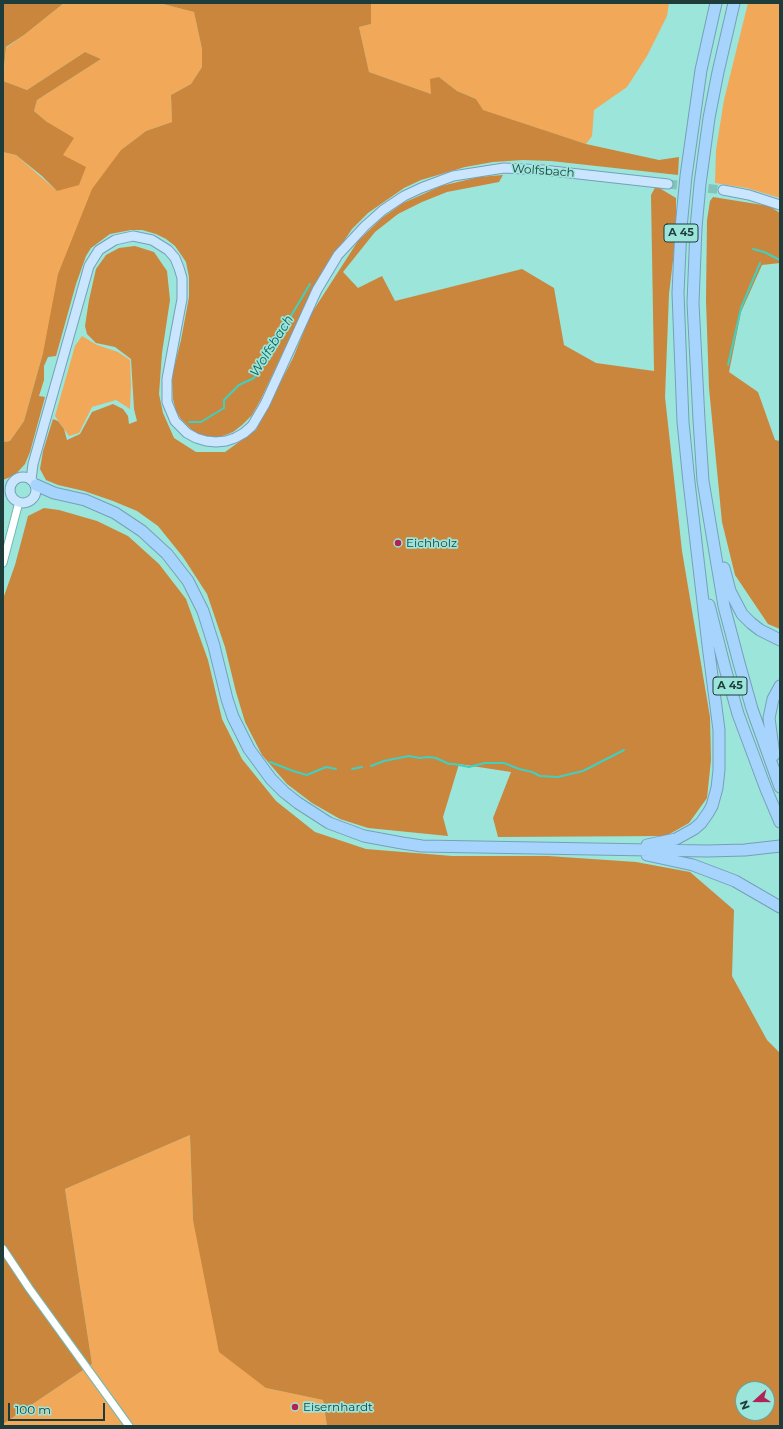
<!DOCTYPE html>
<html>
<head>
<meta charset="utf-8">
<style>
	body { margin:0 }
	#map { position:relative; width:783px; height:1429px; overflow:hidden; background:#9be5db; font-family:Montserrat,sans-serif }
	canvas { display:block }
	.frame { position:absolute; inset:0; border:4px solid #1e3c39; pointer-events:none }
	.north { position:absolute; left:735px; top:1381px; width:40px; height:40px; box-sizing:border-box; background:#9be5db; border:1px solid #69a19a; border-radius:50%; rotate:249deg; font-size:11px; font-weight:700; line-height:16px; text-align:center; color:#1e3c39 }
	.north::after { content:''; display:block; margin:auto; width:14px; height:18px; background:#b12256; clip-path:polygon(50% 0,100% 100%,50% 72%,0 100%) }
	.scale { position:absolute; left:8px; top:1403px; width:97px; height:18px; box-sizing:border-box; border:2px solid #1e3c39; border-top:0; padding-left:5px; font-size:12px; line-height:14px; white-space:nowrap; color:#1e3c39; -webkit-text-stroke:3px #9be5db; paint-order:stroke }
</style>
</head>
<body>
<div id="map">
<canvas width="783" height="1429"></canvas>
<div class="frame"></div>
<div class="north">N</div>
<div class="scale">100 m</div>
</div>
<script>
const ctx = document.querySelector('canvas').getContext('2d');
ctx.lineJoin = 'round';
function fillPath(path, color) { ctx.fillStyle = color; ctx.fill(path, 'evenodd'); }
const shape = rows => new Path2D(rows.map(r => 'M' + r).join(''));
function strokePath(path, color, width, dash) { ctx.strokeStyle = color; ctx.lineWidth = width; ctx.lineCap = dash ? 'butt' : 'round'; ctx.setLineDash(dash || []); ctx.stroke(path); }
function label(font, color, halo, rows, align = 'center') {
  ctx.font = font + ' Montserrat,sans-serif'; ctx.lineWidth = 3.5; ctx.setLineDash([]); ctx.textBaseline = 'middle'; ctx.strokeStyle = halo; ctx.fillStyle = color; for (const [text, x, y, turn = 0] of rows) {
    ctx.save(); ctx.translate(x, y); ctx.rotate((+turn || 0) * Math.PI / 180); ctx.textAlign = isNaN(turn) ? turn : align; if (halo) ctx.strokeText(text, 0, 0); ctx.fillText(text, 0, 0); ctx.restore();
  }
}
fillPath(shape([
	[64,3,159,3,194,12,202,49,202,67,191,84,171,95,172,122,146,131,121,150,43,353,24,421,10,441,5,442,3,439,3,152,16,155,57,191,63,155,47,122,34,111,37,100,101,59,85,52,27,90,3,81,6,48,24,35],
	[371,3,669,3,667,16,647,56,627,87,594,110,592,136,586,144,482,110,476,99,457,91,439,77,431,94,369,72,359,27,371,24],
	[748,3,780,3,780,198,747,188,715,183,716,150,724,100],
	[82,336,97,345,118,352,130,360,131,385,130,409,116,400,92,407,79,433,69,436,55,416,75,346],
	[190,1135,193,1220,266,1388,323,1400,327,1426,3,1426,3,1424,92,1364,65,1189]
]), '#f2a859');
fillPath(shape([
	[3,3,64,3,24,35,6,47,3,77],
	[159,3,371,3,371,24,359,27,369,72,431,94,430,79,439,77,457,91,476,99,483,110,586,144,659,160,679,157,678,175,551,161,523,160,493,162,465,167,421,180,404,188,368,213,352,229,316,282,261,399,252,415,242,425,233,432,220,437,207,437,195,433,181,419,176,411,173,399,172,381,173,372,181,340,189,297,189,277,186,262,182,256,175,246,166,239,156,234,142,230,131,230,110,234,91,248,86,256,76,284,56,356,48,357,44,366,44,380,39,396,45,397,30,452,25,464,15,475,3,480,3,439,5,442,10,441,24,421,43,353,58,274,92,189,121,150,146,131,172,122,171,95,191,84,202,67,202,49,194,12],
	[85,52,101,59,37,100,34,111,47,122,74,138,63,155,86,167,79,185,57,191,42,176,16,155,3,152,3,81,27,90],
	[503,175,499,182,447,192,422,202,398,214,375,232,343,272,358,288,382,276,395,301,522,269,554,288,564,345,596,363,654,371,651,195,656,186,676,198,676,235,669,294,665,397,682,551,710,717,711,760,707,798,689,823,666,836,498,837,493,818,511,772,459,764,443,817,448,836,368,828,340,819,312,803,287,784,262,755,245,722,236,692,225,647,207,594,183,557,158,526,137,511,113,501,84,491,58,485,46,480,40,469,43,451,53,419,58,421,64,429,67,440,80,434,92,412,113,404,123,409,128,416,129,424,137,421,134,409,131,359,115,347,96,343,87,334,85,326,89,300,96,269,106,255,119,248,135,246,154,252,167,271,170,300,162,353,159,394,163,413,174,438,196,452,225,452,256,430,293,358,311,314,358,241,382,218,403,203,419,196,441,186,479,177],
	[713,197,769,206,780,213,780,263,762,265,741,312,729,372,758,392,775,440,780,441,780,629,768,624,735,575,722,522,709,388,706,300,707,220,710,201],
	[44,508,59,510,97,521,128,536,159,564,186,599,208,660,222,719,242,759,276,801,315,832,366,849,452,856,548,856,636,862,690,872,734,910,732,976,767,1040,780,1053,780,1426,327,1426,323,1400,266,1388,219,1352,193,1220,190,1135,65,1189,92,1364,3,1424,3,599,15,565,28,516],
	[743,1389,767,1389,767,1413,743,1413]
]), '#c9863c');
strokePath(shape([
	[753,249,764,252,780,260],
	[728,365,741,308,760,263],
	[189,422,201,422,224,408,224,400,239,385,254,378,310,284],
	[270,762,293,771,307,775,326,767,336,769],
	[371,766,384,761,409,756,420,758,428,757,436,758,449,764,454,764,469,767,485,763,504,763,519,769,532,772,540,776,558,777,583,771,624,750],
	[352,769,362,767]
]), '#40d0c2', 2);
strokePath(shape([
	[668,184,723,190]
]), '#82c3bb', 9, [9, 4.5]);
const minor = shape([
	[3,563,19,502],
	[3,1249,29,1288,129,1426]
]);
const major = shape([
	[723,190,749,195,780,205],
	'10 490a13 13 0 1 1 26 0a13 13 0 1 1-26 0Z',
	[31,480,33,464,89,266,99,250,115,240,133,236,152,240,168,250,175,258,179,268,182,278,182,299,167,379,167,402,175,421,187,433,196,438,206,441,216,442,226,441,235,438,244,433,252,426,265,404,317,290,338,255,365,226,383,210,404,196,421,188,453,176,504,168,543,170,668,184]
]);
const highway = shape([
	[734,3,718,72,709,118,700,184,696,228,693,303,699,420,703,481,724,606,739,663,752,709,780,787],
	[36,485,54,493,85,500,115,513,142,531,167,554,188,581,203,611,214,646,227,699,233,717,249,749,271,779,284,792,298,803,329,823,364,836,402,843,422,846,707,851,745,850,780,846],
	[724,568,730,591,742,614,751,623,760,630,780,640],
	[709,605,725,668,738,714,766,789,780,822],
	[774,755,769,718,773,699,780,686],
	[647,845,676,839,694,829,701,823,708,813,712,806,717,788,719,770,719,730,708,645,689,482,683,422,678,293,681,228,686,176,701,70,716,3],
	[647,855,693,865,735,881,780,907]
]);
strokePath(minor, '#71bab1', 9);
strokePath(major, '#779fb8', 11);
strokePath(highway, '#779fb8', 13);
strokePath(minor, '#fff', 7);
strokePath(major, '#cae5fe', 9);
strokePath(highway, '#a7d4fd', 11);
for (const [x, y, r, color] of [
	[398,543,4,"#b12256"],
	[295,1407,4,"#b12256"]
]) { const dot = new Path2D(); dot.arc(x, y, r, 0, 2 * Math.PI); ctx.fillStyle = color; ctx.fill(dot); strokePath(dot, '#9be5db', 1.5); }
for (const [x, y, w] of [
	[681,233,34],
	[730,686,34]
]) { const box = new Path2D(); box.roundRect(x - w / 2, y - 9, w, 18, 3); ctx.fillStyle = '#9be5db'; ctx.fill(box); strokePath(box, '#1e3c39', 1); }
label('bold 11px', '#1e3c39', null, [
	["A 45",681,233],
	["A 45",730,686]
]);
label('12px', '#1e3c39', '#9be5db', [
	["Wolfsbach",543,171,4]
]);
label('12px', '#1e3c39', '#9be5db', [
	["Eichholz",406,543],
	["Eisernhardt",303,1407]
], 'left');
label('italic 13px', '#14625b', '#9be5db', [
	["Wolfsbach",272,346,-58]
]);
</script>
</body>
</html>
